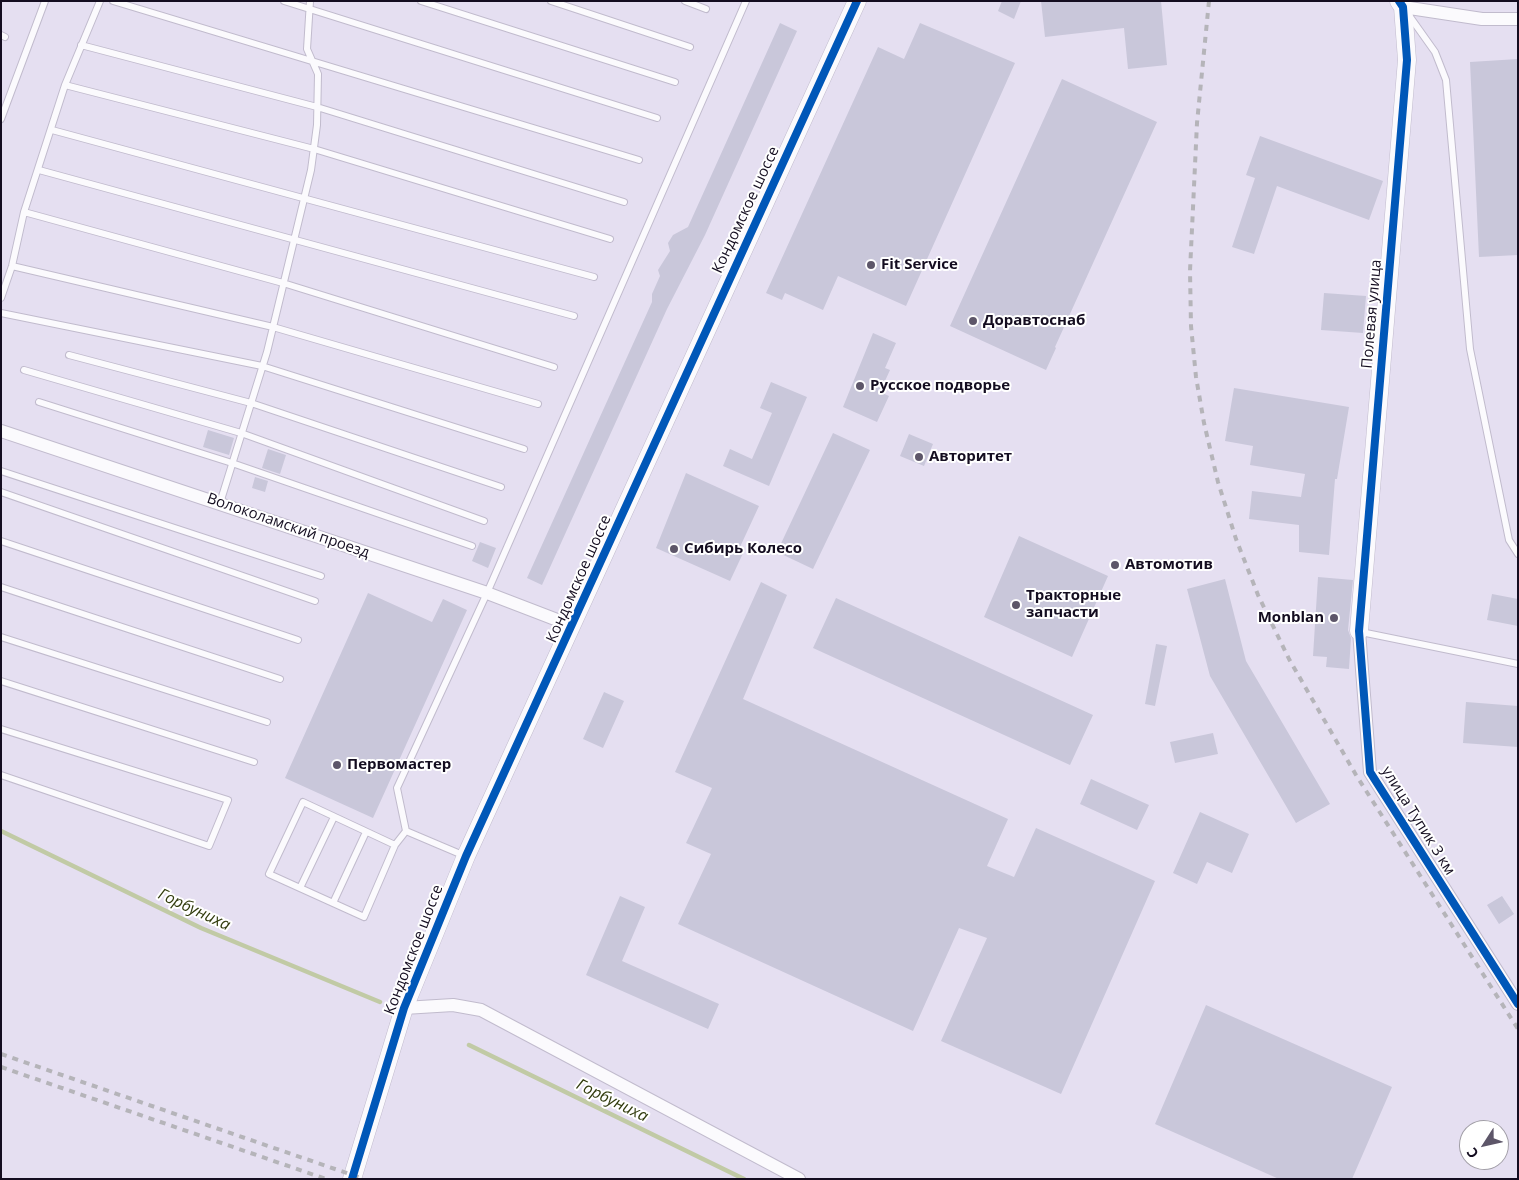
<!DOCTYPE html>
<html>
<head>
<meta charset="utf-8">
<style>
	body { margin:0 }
	#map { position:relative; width:1519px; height:1180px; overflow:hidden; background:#e5dff1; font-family:"Open Sans",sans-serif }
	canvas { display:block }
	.frame { position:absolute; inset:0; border:2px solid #140d20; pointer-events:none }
	.north { position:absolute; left:1459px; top:1120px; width:50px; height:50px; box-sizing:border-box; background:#fff; border:1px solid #a19ea6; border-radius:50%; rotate:235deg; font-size:14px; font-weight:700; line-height:20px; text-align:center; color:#140d20 }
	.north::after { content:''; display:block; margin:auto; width:18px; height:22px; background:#5d5669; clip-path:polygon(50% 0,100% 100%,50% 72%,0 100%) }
</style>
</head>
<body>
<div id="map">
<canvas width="1519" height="1180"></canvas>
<div class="frame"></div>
<div class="north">С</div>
</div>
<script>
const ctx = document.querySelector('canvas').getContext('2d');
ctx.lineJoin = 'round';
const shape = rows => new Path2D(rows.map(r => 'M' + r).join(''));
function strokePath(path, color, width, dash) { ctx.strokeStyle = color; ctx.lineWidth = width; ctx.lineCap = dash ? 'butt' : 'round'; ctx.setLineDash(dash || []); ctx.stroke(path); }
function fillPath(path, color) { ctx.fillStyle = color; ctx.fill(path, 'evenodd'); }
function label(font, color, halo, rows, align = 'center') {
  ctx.font = font + ' "Open Sans",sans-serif'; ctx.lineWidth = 4; ctx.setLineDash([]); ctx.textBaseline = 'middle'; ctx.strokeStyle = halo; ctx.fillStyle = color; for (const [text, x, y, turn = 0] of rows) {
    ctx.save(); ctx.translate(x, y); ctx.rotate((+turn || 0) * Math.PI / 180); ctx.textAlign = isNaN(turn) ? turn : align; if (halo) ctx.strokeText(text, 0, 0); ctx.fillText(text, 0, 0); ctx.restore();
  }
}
strokePath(shape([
	[1,831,201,928,380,1002],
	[469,1045,744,1179]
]), '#c1caa5', 4.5);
fillPath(shape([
	[1002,1,1021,1,1014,19,998,11],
	[1041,1,1161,1,1167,65,1128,69,1124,28,1045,37],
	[780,23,797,31,705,235,667,309,542,585,527,578,652,302,652,294,660,276,658,270,670,251,668,243,673,235,688,227],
	[920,23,1015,63,906,306,838,276,823,310,785,293,782,300,766,293,878,47,904,59],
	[1518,59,1518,255,1479,257,1470,62],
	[1062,79,1157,122,1055,347,1056,348,1046,370,950,326],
	[1260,136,1383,181,1369,220,1277,186,1254,254,1232,247,1255,178,1246,175],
	[1324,293,1366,296,1363,333,1321,330],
	[873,333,896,343,885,368,890,370,880,392,889,396,877,422,843,407],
	[771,382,807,397,769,486,723,466,730,449,752,459,772,413,760,408],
	[1234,388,1349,407,1337,479,1335,479,1329,555,1299,552,1299,525,1249,519,1252,491,1301,497,1305,474,1250,465,1253,446,1225,441],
	[208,430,234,438,229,455,203,447],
	[833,433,870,450,813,569,777,552],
	[909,434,933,444,924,466,900,456],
	[268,449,286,455,280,474,262,468],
	[686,473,759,506,740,547,745,549,730,581,656,548],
	[255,477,268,481,265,492,252,488],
	[1019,536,1108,576,1072,657,984,617],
	[480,542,496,548,488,568,472,561],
	[1318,577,1353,580,1348,630,1351,638,1349,669,1326,667,1327,657,1313,656],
	[1225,579,1246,661,1330,804,1296,823,1210,676,1187,589],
	[761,582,787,595,743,699,1008,819,987,866,1014,877,1036,828,1155,881,1061,1094,941,1041,987,938,959,928,913,1031,678,924,711,854,686,843,712,788,675,772],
	[368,593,432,622,443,599,467,610,373,818,285,778],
	[1492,594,1518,599,1518,626,1487,620],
	[836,598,1093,715,1070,765,813,648],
	[1156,644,1167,646,1155,706,1145,704],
	[604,692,624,701,603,748,583,739],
	[1466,702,1518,706,1518,747,1463,743],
	[1213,733,1218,754,1175,763,1170,742],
	[1091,779,1149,805,1137,830,1080,804],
	[1200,812,1249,834,1232,873,1207,862,1197,884,1173,873],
	[620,896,645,907,622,961,719,1004,708,1029,586,975],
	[1502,896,1514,914,1499,924,1487,905],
	[1206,1005,1392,1087,1352,1179,1279,1179,1155,1124]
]), '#c9c7da');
const lane = shape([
	[113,1,639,160],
	[284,1,657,118],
	[421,1,675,82],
	[551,1,690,47],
	[685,1,706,9],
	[1408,14,1435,52,1446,80,1470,349,1509,540,1518,554],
	[1,35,5,37],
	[81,45,317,107,624,202],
	[65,85,314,149,610,239],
	[1,119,45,1],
	[52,130,594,277],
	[39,170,574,316],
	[24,212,283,283,554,367],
	[12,266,273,327,538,404],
	[1,298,12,266,24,212,65,85,100,1],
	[1,313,262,366,524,449],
	[69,355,251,403,501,487],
	[24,370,241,433,484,521],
	[39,402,232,463,472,546],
	[1,471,321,576],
	[1,492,315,601],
	[220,503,267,352,311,170,317,125,318,74,307,49,310,1],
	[1,541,298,640],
	[1,587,280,679],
	[1361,632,1518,664],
	[1,637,267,722],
	[1,681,254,762],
	[1,729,228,800,209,846,1,775],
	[406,831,397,788,487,593,746,1],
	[406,831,465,856],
	[395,845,303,802,269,874,364,917,395,845,406,831],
	[300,888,334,817],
	[333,903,366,832]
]);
const street = shape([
	[1403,7,1482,19,1518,19],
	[1,431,487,593,573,626],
	[1359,631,1370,772,1518,1004],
	[404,1008,453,1005,481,1010,799,1179]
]);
const secondary = shape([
	[1359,631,1407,60,1403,7,1399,1],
	[352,1179,404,1008,466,856,857,1]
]);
strokePath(lane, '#c1bbcd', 8);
strokePath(street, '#c1bbcd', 14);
strokePath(secondary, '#c1bbcd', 19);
strokePath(lane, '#fbfafd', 6);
strokePath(street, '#fbfafd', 12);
strokePath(secondary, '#fbfafd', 18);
strokePath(shape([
	[1209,1,1197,123,1190,271,1191,326,1196,377,1204,423,1218,482,1236,539,1258,595,1289,659,1356,775,1518,1029],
	[1,1054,364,1179],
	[1,1067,326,1179]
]), '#b5b4b9', 4, [6, 6]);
strokePath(shape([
	[1399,1,1403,7,1407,60,1359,631,1370,772,1518,1004],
	[352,1179,404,1008,466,856,857,1]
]), '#0057b8', 8);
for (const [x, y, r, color] of [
	[871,265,5,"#5d5669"],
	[973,321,5,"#5d5669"],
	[860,386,5,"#5d5669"],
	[919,457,5,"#5d5669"],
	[674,549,5,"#5d5669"],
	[1115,565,5,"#5d5669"],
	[1016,605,5,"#5d5669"],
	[1334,618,5,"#5d5669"],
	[337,765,5,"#5d5669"]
]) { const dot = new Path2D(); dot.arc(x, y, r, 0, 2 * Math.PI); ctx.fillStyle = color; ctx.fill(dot); strokePath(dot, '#fff', 2); }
label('15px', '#140d20', '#fff', [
	["Кондомское шоссе",746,210,-65],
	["Полевая улица",1372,314,-85],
	["Волоколамский проезд",288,526,19],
	["Кондомское шоссе",579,579,-66],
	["улица Тупик 3 км",1418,821,58],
	["Кондомское шоссе",414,950,-69]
]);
label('bold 15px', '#140d20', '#fff', [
	["Fit Service",881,265],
	["Доравтоснаб",983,321],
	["Русское подворье",870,386],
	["Авторитет",929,457],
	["Сибирь Колесо",684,549],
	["Автомотив",1125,565],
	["Тракторные",1026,596],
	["запчасти",1026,613],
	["Monblan",1324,618,"right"],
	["Первомастер",347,765]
], 'left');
label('italic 16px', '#313b0d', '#fff', [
	["Горбуниха",194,910,25],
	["Горбуниха",612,1101,26]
]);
</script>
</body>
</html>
